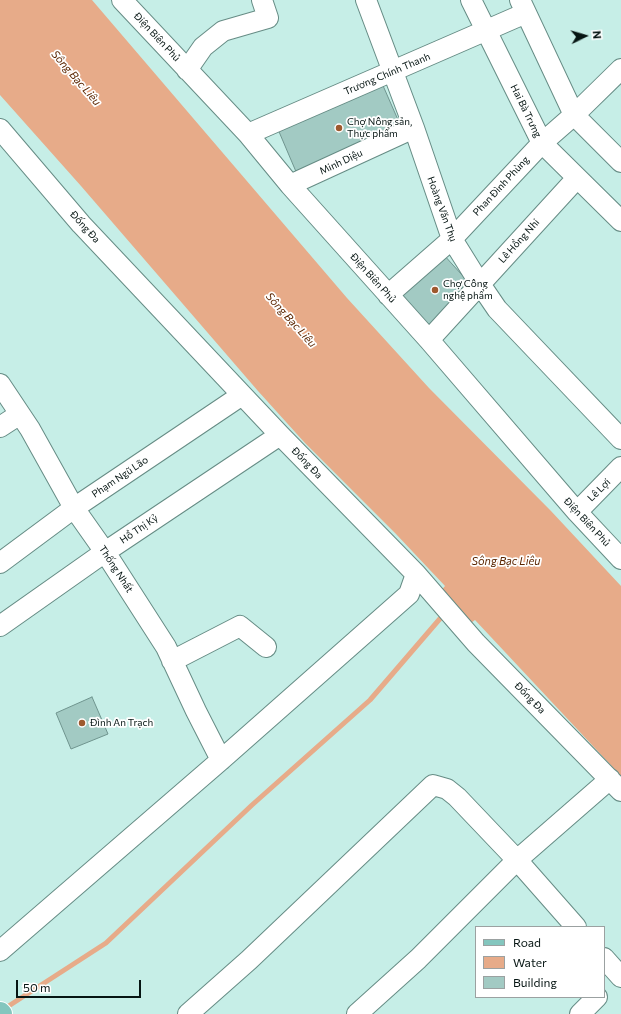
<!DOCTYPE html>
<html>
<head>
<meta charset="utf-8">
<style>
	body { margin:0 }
	#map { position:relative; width:621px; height:1014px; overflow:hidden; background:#c6eee7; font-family:Commissioner,sans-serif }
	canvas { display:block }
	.legend { position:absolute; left:475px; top:926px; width:130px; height:72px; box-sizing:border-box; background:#fff; border:1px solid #9ba1a1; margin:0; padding:5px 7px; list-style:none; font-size:12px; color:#061513 }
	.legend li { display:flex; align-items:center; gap:8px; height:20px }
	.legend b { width:20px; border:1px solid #9ba1a1 }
	.north { position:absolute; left:565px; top:16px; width:40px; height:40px; -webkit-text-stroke:3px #fff; paint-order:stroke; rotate:85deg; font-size:11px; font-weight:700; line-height:16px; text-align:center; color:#061513 }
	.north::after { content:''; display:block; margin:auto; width:14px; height:18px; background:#061513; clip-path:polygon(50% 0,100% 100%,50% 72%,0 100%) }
	.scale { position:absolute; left:16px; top:980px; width:125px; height:18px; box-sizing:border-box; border:2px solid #061513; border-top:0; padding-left:5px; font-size:12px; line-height:14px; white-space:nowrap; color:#061513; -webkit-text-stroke:3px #fff; paint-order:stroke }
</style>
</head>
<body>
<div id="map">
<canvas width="621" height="1014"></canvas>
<ul class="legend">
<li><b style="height:5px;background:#84c6be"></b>Road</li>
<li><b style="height:11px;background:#e7ab89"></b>Water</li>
<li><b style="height:11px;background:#a2cac3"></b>Building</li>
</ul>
<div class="north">N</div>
<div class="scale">50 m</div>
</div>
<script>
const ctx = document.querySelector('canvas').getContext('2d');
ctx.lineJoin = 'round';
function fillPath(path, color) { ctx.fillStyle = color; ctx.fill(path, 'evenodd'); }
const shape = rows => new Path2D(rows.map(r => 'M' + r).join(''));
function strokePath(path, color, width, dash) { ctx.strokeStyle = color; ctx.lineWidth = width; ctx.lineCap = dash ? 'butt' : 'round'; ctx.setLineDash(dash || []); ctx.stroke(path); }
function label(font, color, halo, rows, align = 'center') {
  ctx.font = font + ' Commissioner,sans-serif'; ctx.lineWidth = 3.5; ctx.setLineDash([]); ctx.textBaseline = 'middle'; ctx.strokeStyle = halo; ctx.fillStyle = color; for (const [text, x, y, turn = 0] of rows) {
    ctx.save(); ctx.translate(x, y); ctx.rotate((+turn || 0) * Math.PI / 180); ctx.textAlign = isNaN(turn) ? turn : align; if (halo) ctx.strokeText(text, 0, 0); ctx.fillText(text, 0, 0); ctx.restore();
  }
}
fillPath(shape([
	[0,0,92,0,347,298,429,388,551,511,621,586,621,776,475,620,468,625,439,593,445,586,396,534,305,443,258,391,81,186,0,95]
]), '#e7ab89');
strokePath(shape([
	[4,1009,106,943,252,805,370,700,444,614]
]), '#e7ab89', 5);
const building = shape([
	[381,81,402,129,297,174,277,127,381,81],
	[443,254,472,286,428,326,399,294,443,254],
	[92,697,108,734,71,749,56,713,92,697]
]);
fillPath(building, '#a2cac3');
strokePath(building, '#6f948e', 1);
const minor = shape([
	[122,0,248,134,290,185,429,340,577,512,621,559],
	[366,0,414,128,452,239,480,284,497,309,621,439],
	[471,0,542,143,621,221],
	[520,0,574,115,621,162],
	[187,70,203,47,223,31,268,18,262,0],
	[0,129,81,224,280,435,416,574,476,643,621,791],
	[248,134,526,13],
	[290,185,414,128],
	[388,295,452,239,542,143,574,115,621,69],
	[429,340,577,178],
	[0,384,30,429,74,508,105,552,166,647,196,711,221,760],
	[0,427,20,414],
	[577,512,621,467],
	[0,563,74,508,242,395],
	[0,626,105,552,280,435],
	[172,661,240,626,266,647],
	[0,951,221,760,409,594,416,574],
	[604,958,621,977],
	[188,1014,249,960,433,785,447,789,457,797,517,860,576,927],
	[357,1014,418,959,517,860,610,779],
	[580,1014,597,997]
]);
const major = shape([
	[0,1013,1,1014]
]);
strokePath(minor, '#668c85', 22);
strokePath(major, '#fff', 24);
strokePath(minor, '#fff', 20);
strokePath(major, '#84c6be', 22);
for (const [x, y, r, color] of [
	[339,128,4,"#9e592e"],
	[435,290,4,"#9e592e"],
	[82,723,4,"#9e592e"]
]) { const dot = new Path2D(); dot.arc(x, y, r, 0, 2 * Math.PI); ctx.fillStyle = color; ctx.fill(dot); strokePath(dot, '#fff', 1.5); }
label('10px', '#061513', '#fff', [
	["Điện Biên Phủ",157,37,47],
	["Trương Chính Thanh",387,74,-23],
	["Hai Bà Trưng",526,111,64],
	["Minh Diệu",341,162,-25],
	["Phan Đình Phùng",501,186,-47],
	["Hoàng Văn Thụ",442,209,70],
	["Đống Đa",85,227,48],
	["Lê Hồng Nhi",519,241,-48],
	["Điện Biên Phủ",373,278,48],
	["Đống Đa",307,463,46],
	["Phạm Ngũ Lão",120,477,-34],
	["Lê Lợi",599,490,-45],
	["Điện Biên Phủ",587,522,47],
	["Hồ Thị Kỷ",139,529,-34],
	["Thống Nhất",116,569,57],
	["Đống Đa",530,698,46]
]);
label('10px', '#061513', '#fff', [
	["Chợ Nông sản,",347,122],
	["Thực phẩm",347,134],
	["Chợ Công",443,284],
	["nghệ phẩm",443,296],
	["Đình An Trạch",90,723]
], 'left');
label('italic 11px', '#5b2500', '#fff', [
	["Sông Bạc Liêu",76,78,49],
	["Sông Bạc Liêu",291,320,48],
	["Sông Bạc Liêu",506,561]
]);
</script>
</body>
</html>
